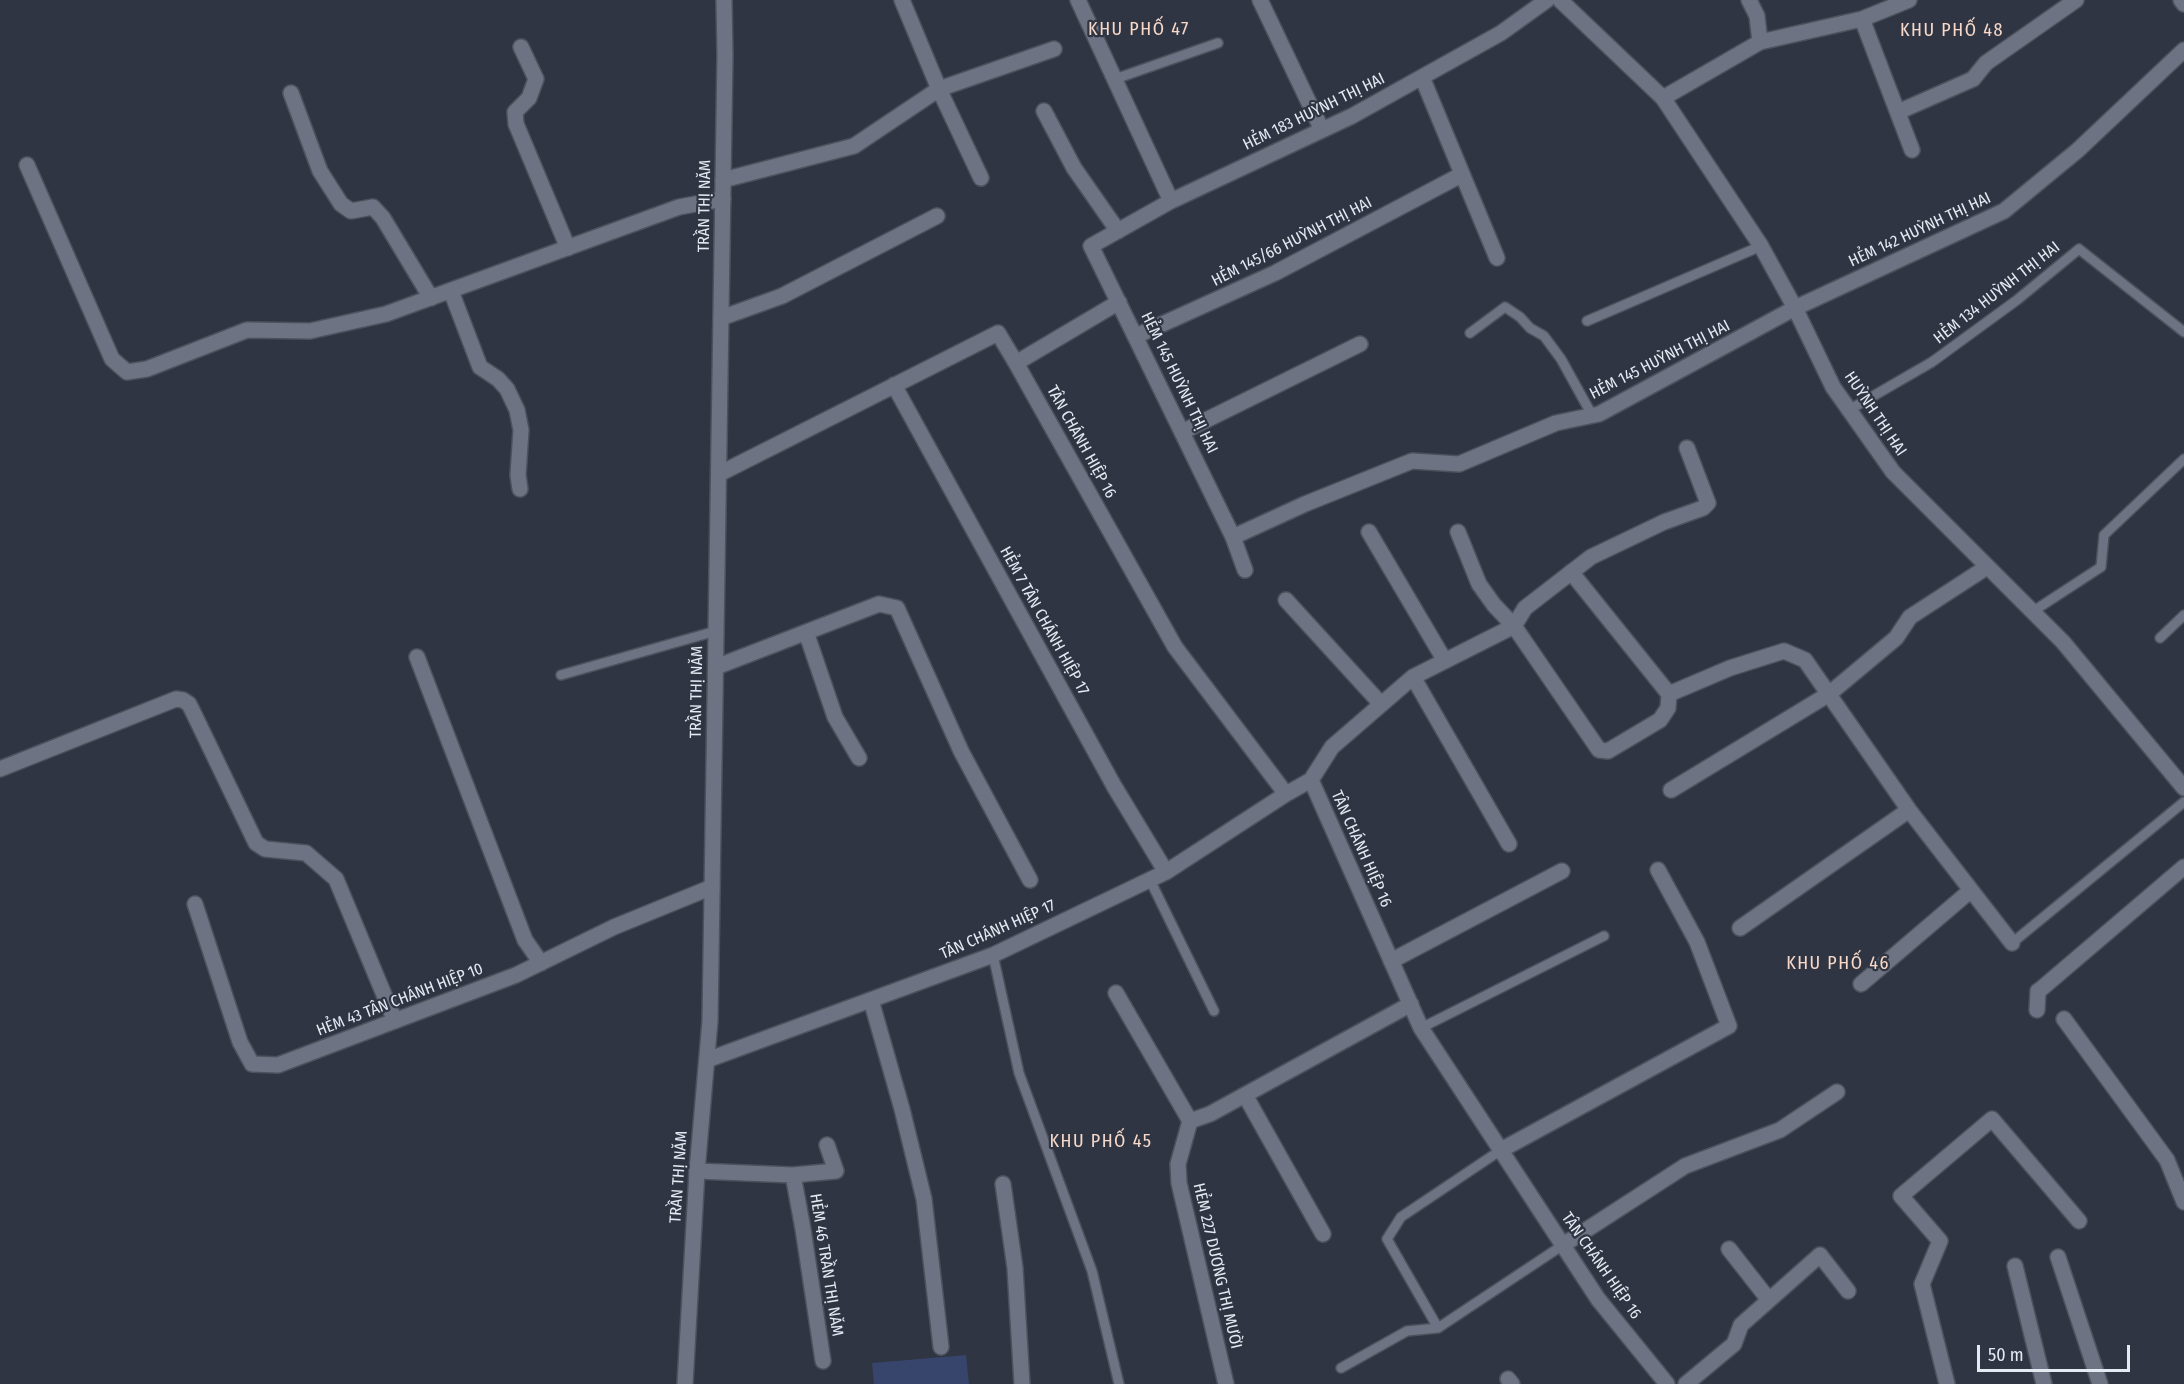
<!DOCTYPE html>
<html>
<head>
<meta charset="utf-8">
<style>
	body { margin:0 }
	#map { position:relative; width:2184px; height:1384px; overflow:hidden; background:#2f3542; font-family:"Fira Sans Condensed",sans-serif }
	canvas { display:block }
	.scale { position:absolute; left:1977px; top:1345px; width:153px; height:27px; box-sizing:border-box; border:3px solid #e5e9f2; border-top:0; padding-left:8px; font-size:18px; line-height:21px; white-space:nowrap; color:#e5e9f2; -webkit-text-stroke:4px #2f3542; paint-order:stroke }
</style>
</head>
<body>
<div id="map">
<canvas width="2184" height="1384"></canvas>
<div class="scale">50 m</div>
</div>
<script>
const ctx = document.querySelector('canvas').getContext('2d');
ctx.lineJoin = 'round';
function fillPath(path, color) { ctx.fillStyle = color; ctx.fill(path, 'evenodd'); }
const shape = rows => new Path2D(rows.map(r => 'M' + r).join(''));
function strokePath(path, color, width, dash) { ctx.strokeStyle = color; ctx.lineWidth = width; ctx.lineCap = dash ? 'butt' : 'round'; ctx.setLineDash(dash || []); ctx.stroke(path); }
function label(font, color, halo, rows, align = 'center') {
  ctx.font = font + ' "Fira Sans Condensed",sans-serif'; ctx.lineWidth = 4.5; ctx.setLineDash([]); ctx.textBaseline = 'middle'; ctx.strokeStyle = halo; ctx.fillStyle = color; for (const [text, x, y, turn = 0] of rows) {
    ctx.save(); ctx.translate(x, y); ctx.rotate((+turn || 0) * Math.PI / 180); ctx.textAlign = isNaN(turn) ? turn : align; if (halo) ctx.strokeText(text, 0, 0); ctx.fillText(text, 0, 0); ctx.restore();
  }
}
fillPath(shape([
	[966,1355,969,1384,874,1384,872,1363]
]), '#37446b');
const lane = shape([
	[1115,79,1218,43],
	[1587,321,1761,246],
	[1470,333,1505,307,1520,317,1530,328,1544,336,1561,359,1592,415],
	[1849,410,1932,362,2017,300,2079,249,2184,332],
	[2032,612,2101,567,2104,535,2184,459],
	[2160,638,2184,615],
	[561,675,716,631],
	[1150,880,1214,1011],
	[2012,943,2184,802],
	[993,955,1019,1073,1092,1271,1119,1384],
	[1421,1028,1604,936],
	[1438,1328,1387,1239,1401,1217,1501,1150],
	[1341,1368,1407,1331,1438,1328,1563,1245]
]);
const street = shape([
	[1078,0,1171,201],
	[1260,0,1322,130],
	[1547,0,1501,33,1352,116,1171,201,1091,246,1233,537,1305,504,1412,461,1459,464,1556,423,1599,414,1795,308,2004,211,2078,150,2184,50],
	[1749,0,1757,16,1760,42],
	[2181,0,2184,4],
	[1862,19,1912,150],
	[521,47,536,79,529,98,515,112,516,124,568,248],
	[1422,77,1497,258],
	[291,93,320,171,341,204,351,211,373,207,383,218,431,298],
	[1663,98,1760,42,1862,19,1909,0],
	[1044,111,1074,168,1118,231],
	[1898,112,1973,79,1986,63,2076,0],
	[27,165,112,359,127,372,147,369,247,330,310,331,386,314,679,207,723,199],
	[981,178,939,89,1054,49],
	[723,180,854,146,939,89,902,0],
	[451,291,480,367,498,379,507,389,517,410,521,430,518,475,520,489],
	[721,318,782,296,937,216],
	[1136,336,1275,273,1461,175],
	[1016,363,1119,302],
	[894,385,1114,786,1166,872],
	[1182,432,1360,344],
	[719,474,998,333,1016,363,1175,647,1286,794,1311,780,1421,1028,1598,1299,1667,1384],
	[1369,532,1445,661],
	[1458,532,1479,584,1494,605,1514,626,1525,608,1591,557,1664,522,1703,508,1708,503,1687,448],
	[1233,537,1245,570],
	[1571,572,1669,694,1730,668,1784,651,1805,660,1909,810,2012,943],
	[1286,600,1381,704],
	[806,632,835,717,859,758],
	[417,657,525,940,541,963],
	[716,667,879,604,897,608,961,751,1030,880],
	[1413,677,1509,844],
	[0,769,176,699,183,700,189,704,194,714,256,843,265,849,306,853,336,879,395,1021],
	[1311,780,1332,747,1413,677,1514,626,1599,750,1608,751,1660,720,1668,708,1669,694],
	[1671,790,1829,694,1896,638,1910,617,1987,567],
	[195,904,240,1042,252,1064,278,1065,516,975,614,927,712,887],
	[1740,928,1909,810],
	[1391,961,1562,871],
	[1861,984,1970,891],
	[1116,993,1190,1121,1210,1114,1411,1004],
	[871,1000,902,1109,924,1199,941,1347],
	[2037,1010,2038,991,2041,989,2184,867],
	[2064,1019,2167,1160,2184,1202],
	[707,1060,993,955,1166,872,1286,794],
	[1245,1095,1323,1234],
	[1190,1121,1178,1164,1179,1183,1226,1384],
	[1501,1150,1729,1026,1697,942,1658,870],
	[697,1171,793,1175,836,1171,827,1145],
	[793,1175,803,1229,823,1361],
	[1003,1184,1015,1268,1022,1384],
	[1563,1245,1685,1166,1780,1130,1837,1092],
	[1729,1249,1769,1300],
	[2058,1257,2100,1384],
	[2015,1266,2044,1384],
	[1508,1379,1512,1384],
	[1686,1384,1734,1344,1741,1325,1820,1255,1848,1291],
	[1947,1384,1922,1284,1940,1241,1901,1196,1992,1119,2079,1221]
]);
const secondary = shape([
	[1560,0,1663,98,1761,246,1795,308,1833,387,1893,472,2063,642,2184,788],
	[685,1384,697,1171,710,1021,725,55,724,0]
]);
strokePath(lane, '#4d515d', 12);
strokePath(street, '#4d515d', 18);
strokePath(secondary, '#4d515d', 18);
strokePath(lane, '#6d7383', 9);
strokePath(street, '#6d7383', 15);
strokePath(secondary, '#6d7383', 15);
label('16px', '#e5e9f2', '#2f3542', [
	["HẺM 183 HUỲNH THỊ HAI",1314,112,-26],
	["TRẦN THỊ NĂM",705,206,-89],
	["HẺM 142 HUỲNH THỊ HAI",1920,230,-25],
	["HẺM 145/66 HUỲNH THỊ HAI",1292,242,-27],
	["HẺM 134 HUỲNH THỊ HAI",1997,293,-38],
	["HẺM 145 HUỲNH THỊ HAI",1660,360,-27],
	["HẺM 145 HUỲNH THỊ HAI",1179,383,64],
	["HUỲNH THỊ HAI",1875,414,56],
	["TÂN CHÁNH HIỆP 16",1081,442,61],
	["HẺM 7 TÂN CHÁNH HIỆP 17",1044,621,61],
	["TRẦN THỊ NĂM",697,692,-89],
	["TÂN CHÁNH HIỆP 16",1361,849,66],
	["TÂN CHÁNH HIỆP 17",998,930,-24],
	["HẺM 43 TÂN CHÁNH HIỆP 10",400,1000,-21],
	["TRẦN THỊ NĂM",679,1177,-86],
	["HẺM 46 TRẦN THỊ NĂM",826,1265,81],
	["HẺM 227 DƯƠNG THỊ MƯỜI",1217,1266,77],
	["TÂN CHÁNH HIỆP 16",1601,1266,55]
]);
ctx.letterSpacing = '1.5px';
label('18px', '#f7d8c9', '#2f3542', [
	["KHU PHỐ 47",1139,30],
	["KHU PHỐ 48",1952,31],
	["KHU PHỐ 46",1838,964],
	["KHU PHỐ 45",1101,1142]
]);
ctx.letterSpacing = '0px';
</script>
</body>
</html>
